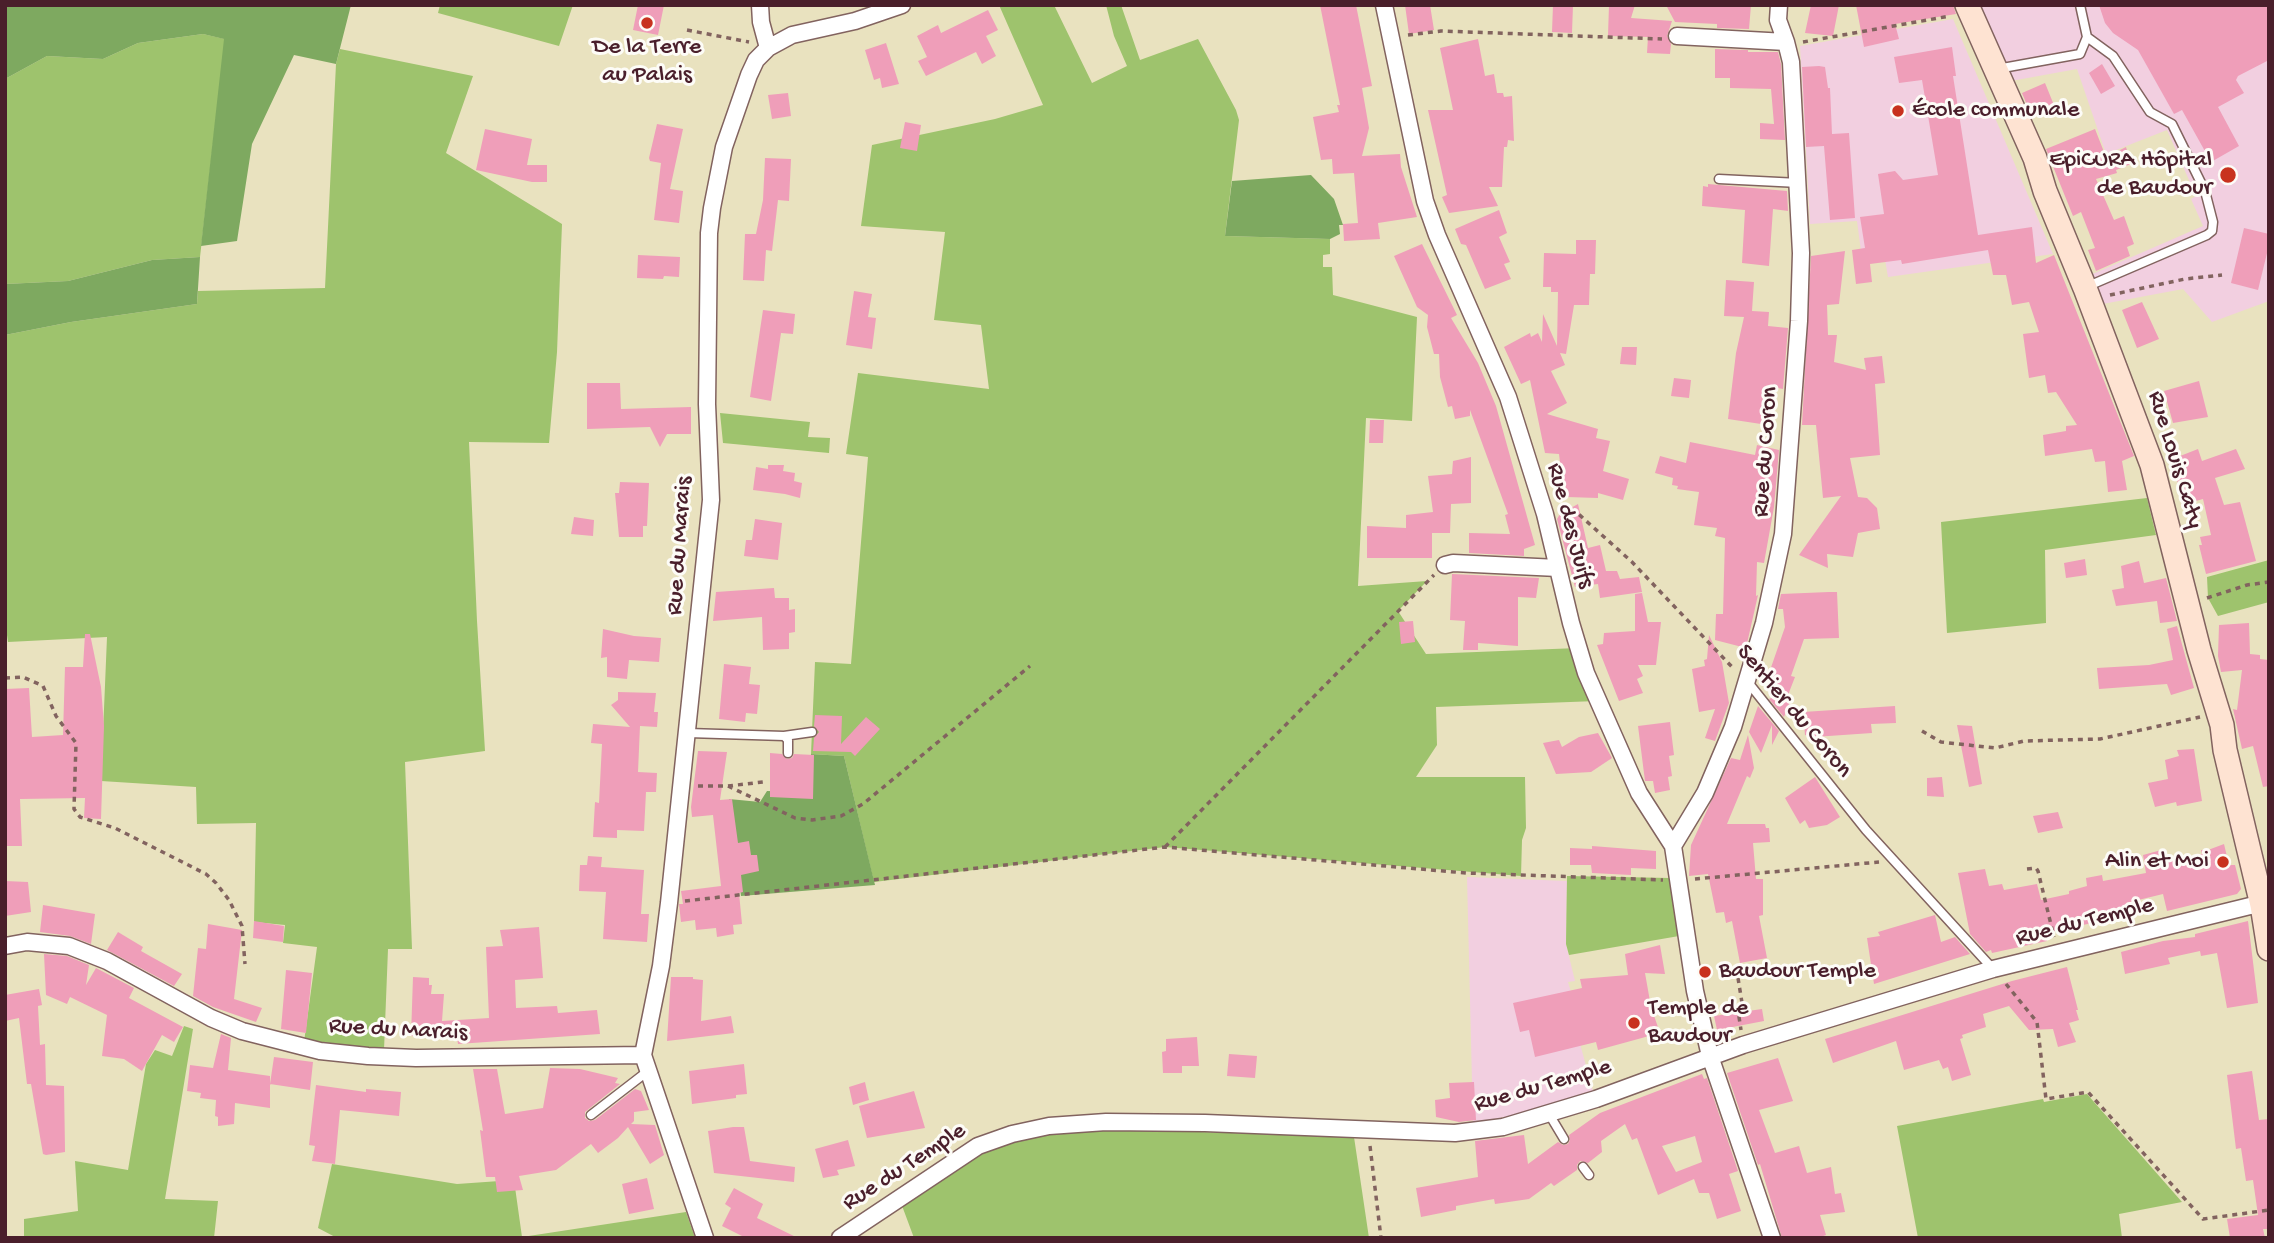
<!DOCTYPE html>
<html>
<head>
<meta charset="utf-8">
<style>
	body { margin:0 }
	#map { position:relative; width:2274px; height:1243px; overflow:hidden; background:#e9e2bf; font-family:"Gochi Hand",sans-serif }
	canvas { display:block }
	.frame { position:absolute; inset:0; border:7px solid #4a1f2b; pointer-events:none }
</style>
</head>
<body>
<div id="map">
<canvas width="2274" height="1243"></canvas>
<div class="frame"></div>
</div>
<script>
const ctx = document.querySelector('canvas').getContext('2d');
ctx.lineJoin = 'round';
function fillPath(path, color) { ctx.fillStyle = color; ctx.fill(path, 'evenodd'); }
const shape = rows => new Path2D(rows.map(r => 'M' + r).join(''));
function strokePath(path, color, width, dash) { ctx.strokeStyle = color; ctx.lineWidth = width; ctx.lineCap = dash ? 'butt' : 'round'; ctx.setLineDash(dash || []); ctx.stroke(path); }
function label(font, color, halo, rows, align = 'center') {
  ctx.font = font + ' "Gochi Hand",sans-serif'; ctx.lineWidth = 6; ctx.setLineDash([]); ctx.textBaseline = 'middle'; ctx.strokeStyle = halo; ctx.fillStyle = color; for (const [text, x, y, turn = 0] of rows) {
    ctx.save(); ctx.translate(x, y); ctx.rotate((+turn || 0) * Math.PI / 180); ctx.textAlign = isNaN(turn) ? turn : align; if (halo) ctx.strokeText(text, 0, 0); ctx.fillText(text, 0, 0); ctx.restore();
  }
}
fillPath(shape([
	[1967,5,2269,5,2269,301,2212,322,2183,289,2092,306,2081,279,2203,226,2191,199,2196,196,2167,130,2106,154,2077,69,2000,83],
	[1953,19,2053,254,1888,277,1883,248,1861,251,1857,221,1810,224,1800,46],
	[1467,877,1567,881,1566,944,1575,981,1568,982,1571,992,1566,993,1593,1091,1531,1112,1473,1123]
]), '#f2cfe0');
fillPath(shape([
	[440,5,573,5,559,46,438,13],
	[999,5,1054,5,1092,83,1127,66,1114,36,1106,5,1121,5,1140,60,1198,39,1236,110,1239,120,1225,236,1330,239,1330,254,1323,255,1323,267,1332,267,1333,295,1417,317,1412,421,1366,418,1358,586,1427,581,1398,611,1426,654,1578,648,1597,701,1436,707,1437,745,1416,777,1525,777,1526,828,1522,840,1521,876,1165,847,874,882,844,756,811,754,815,662,851,664,868,457,846,454,858,373,989,389,981,325,934,320,945,232,861,226,872,145,995,119,1043,105],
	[203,34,225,39,200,257,152,260,68,281,5,284,5,79,47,56,103,59,138,43],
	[340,49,473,76,446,153,562,224,557,352,549,443,469,442,477,621,485,751,405,762,412,949,388,949,384,1050,304,1042,317,947,283,943,285,925,254,922,256,823,197,824,196,787,101,781,107,637,8,642,5,621,5,335,71,322,197,304,198,291,325,288,336,64],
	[720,413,810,422,808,437,830,438,829,453,723,443],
	[2147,498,2156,535,2045,550,2046,623,1947,633,1941,522],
	[2269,560,2269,602,2218,616,2208,598,2207,577],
	[1567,876,1670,878,1679,936,1569,955,1566,944],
	[184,1026,193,1029,165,1199,218,1201,214,1238,24,1238,24,1219,78,1211,75,1161,128,1170,146,1064,155,1050,172,1056],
	[2087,1094,2182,1202,2119,1214,2122,1238,1918,1238,1897,1126,2043,1099,2044,1102],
	[1109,1129,1354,1137,1369,1238,914,1238,901,1203,977,1153,1036,1134],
	[332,1164,457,1184,514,1180,522,1237,686,1212,695,1238,337,1238,318,1228]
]), '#9ec36d');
fillPath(shape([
	[5,5,351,5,336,64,294,55,252,144,237,241,201,246,224,39,203,34,138,43,103,59,47,56,5,79],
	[1311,175,1334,199,1343,225,1339,225,1340,234,1330,239,1225,236,1232,181],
	[200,257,197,304,71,322,5,335,5,284,68,281,152,260],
	[811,754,844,756,875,885,741,896,729,799,760,802,767,791,810,792]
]), '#7ea960');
fillPath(shape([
	[638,5,664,5,658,35,633,30],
	[1320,5,1356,5,1372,86,1362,88,1369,128,1362,156,1400,154,1401,167,1417,217,1378,223,1380,239,1344,241,1343,224,1358,223,1354,173,1333,174,1332,159,1321,160,1313,117,1339,112,1337,105,1340,105],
	[1405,5,1430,5,1434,30,1409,34],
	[1553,5,1573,5,1572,33,1552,32],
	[1609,5,1635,5,1631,18,1672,21,1667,36,1671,44,1670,54,1647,53,1648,37,1608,36],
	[1666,5,1751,5,1749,29,1717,28,1717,24,1675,22],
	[1811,5,1839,5,1833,36,1805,33],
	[1856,5,1953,5,1956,14,1895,24,1899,39,1864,47],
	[2099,5,2269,5,2269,60,2238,76,2236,80,2244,93,2218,107,2239,146,2211,162,2182,110,2174,114,2138,50,2113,33,2105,23],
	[988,10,998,30,986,36,996,56,982,64,976,52,926,76,918,61,927,57,917,36,938,25,941,33],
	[1478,39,1485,76,1494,74,1497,93,1503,93,1504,97,1512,96,1514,141,1508,140,1507,147,1504,147,1502,187,1489,187,1498,206,1449,213,1442,197,1447,195,1428,110,1453,110,1440,48],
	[886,43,899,84,882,88,880,78,874,80,865,50],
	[1952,47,1956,76,1953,76,1978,235,2032,227,2036,263,2054,255,2134,456,2122,461,2127,490,2108,492,2105,461,2095,462,2092,449,2045,456,2043,435,2066,431,2066,426,2077,425,2056,392,2048,393,2045,375,2029,378,2023,334,2039,332,2029,302,2012,305,2006,275,1993,275,1988,250,1902,264,1901,260,1870,264,1872,282,1856,284,1852,250,1865,248,1860,217,1884,214,1878,174,1895,171,1903,180,1938,175,1922,80,1899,83,1894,57],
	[1715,49,1748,50,1748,52,1778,52,1781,64,1785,140,1760,139,1760,123,1774,124,1771,89,1730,88,1730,78,1715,78],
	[2102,64,2115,86,2101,94,2089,73],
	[1819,66,1825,67,1828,88,1830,88,1832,134,1849,133,1855,218,1830,220,1824,146,1806,147,1802,67],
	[2045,83,2056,110,2037,117,2031,104,2027,105,2022,93],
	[788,93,791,116,772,119,768,95],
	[905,122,921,125,917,151,900,148],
	[657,124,683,129,670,189,683,191,679,223,654,220,661,163,650,161,649,158],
	[485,129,532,139,527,165,547,165,547,182,532,182,476,170],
	[2095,129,2106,157,2126,147,2131,164,2116,170,2117,173,2096,179,2114,220,2124,216,2134,244,2127,247,2130,256,2096,271,2088,250,2095,248,2081,212,2073,216,2046,149],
	[765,158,791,159,789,201,778,200,772,251,766,250,764,281,743,280,745,234,756,234,763,200],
	[1708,184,1787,191,1788,211,1773,209,1769,266,1742,263,1745,210,1702,206,1703,186,1708,187],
	[1499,210,1507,233,1499,237,1510,262,1504,264,1511,279,1485,289,1466,245,1461,244,1455,229],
	[2244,228,2269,234,2269,245,2258,290,2231,283],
	[1576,240,1596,240,1595,274,1590,274,1589,305,1574,305,1566,354,1560,353,1565,365,1551,371,1567,403,1547,414,1598,429,1596,438,1610,441,1603,471,1629,479,1623,500,1598,493,1598,498,1567,497,1563,487,1559,454,1545,453,1530,380,1521,384,1504,347,1530,333,1531,337,1538,333,1542,342,1543,314,1557,346,1558,292,1551,292,1551,287,1543,287,1544,253,1576,254],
	[1422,244,1457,315,1451,318,1478,363,1496,406,1535,545,1524,549,1524,556,1469,553,1469,533,1510,534,1505,515,1508,514,1470,410,1470,416,1455,419,1452,406,1448,407,1440,377,1439,354,1434,354,1427,327,1428,315,1417,307,1394,256],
	[1845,251,1839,304,1827,305,1828,335,1837,335,1834,362,1866,370,1864,358,1882,356,1885,383,1875,384,1880,455,1850,458,1858,497,1867,498,1877,508,1880,529,1858,533,1853,557,1827,554,1828,568,1799,555,1841,496,1823,498,1816,425,1802,425,1811,256],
	[638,255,680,257,679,277,664,276,663,279,637,278],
	[1726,280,1754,282,1752,311,1769,312,1768,326,1788,328,1783,389,1767,386,1761,424,1728,419,1736,353,1744,317,1724,316],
	[854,291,872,294,868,317,876,318,872,349,846,345],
	[2142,302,2159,339,2137,348,2122,310],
	[763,310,795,314,793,334,781,333,771,401,750,397],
	[1622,347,1637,347,1636,365,1620,364],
	[1674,378,1691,380,1689,398,1671,396],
	[2199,381,2208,417,2173,423,2164,391],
	[587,383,620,383,621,409,691,407,691,434,667,434,660,447,650,427,587,429],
	[1370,420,1384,420,1383,443,1369,443],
	[1690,442,1755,455,1757,445,1779,450,1774,507,1764,563,1757,562,1756,596,1758,595,1746,648,1715,640,1716,614,1723,614,1725,538,1715,536,1717,528,1694,525,1699,492,1677,489,1678,486,1672,485,1673,478,1655,473,1660,456,1686,463],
	[2198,449,2202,461,2236,449,2245,469,2215,478,2224,505,2240,502,2256,561,2206,574,2199,545,2202,545,2200,537,2211,535,2203,499,2185,504,2170,460],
	[1471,457,1471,503,1451,504,1450,533,1432,533,1432,558,1367,558,1367,526,1406,528,1406,515,1433,512,1428,476,1452,474,1453,461],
	[768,465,784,465,783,471,795,473,794,481,802,483,800,498,785,494,753,490,756,467,768,469],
	[620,482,649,483,647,526,643,526,643,537,619,537,615,493,619,493],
	[1578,504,1588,548,1600,545,1606,571,1617,571,1620,579,1639,577,1642,592,1600,598,1598,584,1575,587,1557,519,1560,514],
	[574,517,594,520,593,536,571,534],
	[755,519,782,523,778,560,744,556,746,540,752,540],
	[2085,559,2087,575,2066,578,2064,563],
	[2139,561,2144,583,2166,578,2177,621,2160,623,2157,601,2116,606,2112,590,2124,588,2121,566],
	[1452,574,1539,578,1536,598,1518,597,1518,646,1478,643,1478,650,1463,650,1465,621,1450,620],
	[774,588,775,598,789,598,789,610,795,609,795,632,789,633,789,649,763,650,762,617,713,621,716,592],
	[1829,592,1837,592,1839,638,1804,639,1791,676,1795,677,1788,695,1786,693,1784,698,1791,699,1784,717,1769,699,1784,692,1766,682,1785,627,1783,609,1778,609,1781,594],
	[1642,593,1648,622,1661,622,1656,665,1638,665,1643,676,1637,679,1643,693,1619,701,1597,645,1603,644,1604,633,1635,631,1635,594],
	[1413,621,1415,642,1401,644,1399,622],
	[2249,623,2250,654,2260,655,2260,659,2269,660,2269,786,2263,787,2253,746,2242,749,2233,709,2237,710,2242,670,2221,672,2218,656,2219,625],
	[2177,626,2194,688,2171,695,2167,684,2099,689,2097,668,2149,665,2173,660,2167,629],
	[603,629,634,636,661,638,659,662,629,660,627,679,607,677,607,657,601,658],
	[85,634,90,634,101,687,104,726,101,819,84,818,85,798,20,799,22,846,5,846,5,689,29,688,32,737,63,735,65,667,83,667],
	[1709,635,1722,662,1729,703,1715,741,1705,738,1715,709,1699,712,1692,669,1705,666,1704,660,1707,659],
	[724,664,751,667,749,684,760,685,757,714,746,713,745,722,719,719],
	[618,692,656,693,654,712,658,712,657,727,640,726,638,772,657,773,656,792,646,792,644,831,617,830,617,838,593,837,595,802,599,803,602,744,591,743,593,724,630,727,611,705,618,700],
	[1758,706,1779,731,1772,745,1772,725,1761,753,1749,732],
	[1895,706,1896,723,1871,724,1872,733,1814,737,1805,735,1803,712],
	[815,715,842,716,841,744,866,717,880,729,855,756,851,752,813,751,814,738,819,732,814,726],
	[1670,722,1674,755,1669,756,1672,776,1668,777,1670,790,1655,793,1653,781,1645,781,1638,726],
	[1957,725,1972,726,1982,784,1969,787],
	[1598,733,1612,758,1591,772,1556,774,1543,743,1559,740,1562,747,1579,737],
	[1748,735,1754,768,1750,778,1747,776,1727,824,1765,824,1766,828,1769,828,1770,842,1753,843,1756,879,1763,879,1763,915,1759,916,1767,958,1740,963,1732,921,1726,923,1724,912,1716,913,1708,874,1689,876,1691,845,1731,758,1740,760],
	[2194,749,2202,801,2177,806,2176,802,2155,807,2148,783,2168,779,2165,760,2179,756,2177,750],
	[698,751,727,752,720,800,732,799,738,843,749,841,751,855,757,855,759,871,741,875,743,892,739,893,742,924,733,925,734,934,717,937,716,928,696,930,695,920,681,922,679,904,683,904,681,891,721,886,713,815,692,817,691,807],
	[770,753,782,754,787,759,792,758,794,754,814,755,813,799,770,797],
	[1815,777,1840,817,1827,825,1809,828,1805,820,1800,824,1785,798],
	[1942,777,1944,797,1927,796,1927,778],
	[2058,812,2063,828,2038,833,2033,816],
	[2224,844,2229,865,2235,865,2241,889,2237,894,2167,911,2163,894,2126,903,2130,918,2093,926,2092,923,2046,933,2047,941,1992,953,1991,950,1986,952,1970,934,1958,873,1985,869,1989,886,2002,884,2004,890,2037,884,2041,900,2069,894,2069,891,2087,886,2086,878,2102,875,2103,881,2146,873,2143,855,2165,849,2168,862,2202,854,2201,850,2208,850],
	[1592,846,1656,851,1656,869,1631,868,1631,875,1592,873,1591,865,1570,865,1570,848,1592,849],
	[588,856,602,857,601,867,644,870,641,914,649,914,647,942,603,939,606,892,579,891,580,865,587,865],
	[5,881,28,882,31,912,5,916],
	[43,905,95,914,91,944,70,936,40,932],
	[1935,915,1941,942,1955,937,1970,954,1874,984,1867,938,1880,936,1878,932],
	[254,921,284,926,283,942,253,938],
	[2248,921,2258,1003,2227,1008,2217,953,2201,956,2200,951,2168,958,2170,964,2125,974,2121,952,2163,941,2195,937,2195,934],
	[208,924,242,930,234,999,262,1008,256,1022,213,1007,193,996,198,948,206,949],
	[539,927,543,978,515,980,516,1008,557,1006,558,1013,597,1010,600,1034,458,1044,457,1037,411,1036,413,977,429,978,429,985,432,985,431,994,444,994,442,1021,489,1018,486,947,503,946,500,930],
	[118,932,143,947,141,951,182,974,174,986,107,950],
	[1660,945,1665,974,1645,973,1651,1007,1660,1033,1598,1050,1596,1042,1535,1057,1529,1030,1520,1032,1513,1003,1582,988,1580,979,1628,975,1625,954],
	[44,954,67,956,89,965,86,985,96,968,134,988,129,998,183,1027,174,1042,162,1035,142,1071,124,1059,102,1056,107,1015,70,997,67,1004,46,995],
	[2067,967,2078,1010,2076,1010,2079,1020,2069,1023,2076,1042,2058,1047,2053,1029,2029,1030,2009,1006,1983,1014,1986,1027,1962,1035,1963,1038,1960,1039,1971,1075,1952,1081,1948,1067,1943,1069,1939,1060,1904,1070,1896,1041,1833,1063,1825,1039,2012,981],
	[286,970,312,973,306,1033,281,1029],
	[671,977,693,977,693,979,703,980,701,1021,731,1016,734,1033,667,1041],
	[39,989,42,1005,38,1006,40,1045,45,1044,46,1085,64,1086,65,1149,65,1152,46,1155,43,1154,31,1084,27,1084,19,1018,5,1021,5,995],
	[1762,1009,1764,1021,1717,1030,1714,1016],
	[221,1034,231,1038,228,1070,270,1076,270,1108,235,1103,234,1124,218,1126,218,1117,215,1116,216,1100,200,1098,201,1093,187,1091,190,1065,213,1068],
	[1197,1037,1199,1066,1182,1066,1182,1073,1163,1073,1162,1052,1166,1051,1166,1039],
	[1229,1054,1257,1056,1255,1078,1227,1076],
	[274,1057,313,1062,310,1090,270,1084],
	[1778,1058,1793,1101,1759,1110,1775,1153,1799,1146,1807,1173,1831,1167,1835,1194,1841,1193,1845,1212,1820,1215,1826,1235,1818,1238,1782,1238,1760,1164,1758,1165,1727,1073],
	[744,1064,747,1094,736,1095,736,1098,692,1104,689,1071],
	[550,1068,580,1069,618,1078,615,1083,620,1084,585,1112,585,1118,589,1121,595,1120,635,1089,641,1091,649,1110,634,1112,634,1121,631,1124,655,1125,664,1155,650,1164,628,1127,618,1138,598,1153,591,1144,556,1170,519,1176,523,1190,497,1192,495,1177,486,1177,480,1130,483,1131,473,1069,497,1069,505,1114,543,1108],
	[2252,1071,2259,1120,2269,1119,2269,1229,2263,1229,2265,1238,2230,1238,2227,1219,2258,1215,2253,1180,2246,1181,2241,1148,2236,1149,2227,1075],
	[1702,1074,1704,1079,1707,1078,1738,1171,1729,1174,1741,1211,1717,1219,1709,1193,1699,1193,1694,1179,1658,1195,1637,1138,1632,1140,1625,1124,1601,1141,1602,1152,1588,1163,1580,1161,1577,1165,1577,1170,1554,1186,1551,1183,1529,1199,1495,1204,1494,1199,1456,1206,1456,1210,1421,1217,1416,1188,1478,1177,1475,1141,1524,1135,1528,1164,1558,1142,1563,1145,1568,1144,1570,1140,1569,1135,1600,1113],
	[1695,1136,1702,1162,1676,1172,1662,1146],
	[865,1082,869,1100,853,1105,849,1087],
	[1474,1082,1476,1120,1459,1122,1436,1117,1435,1100,1450,1098,1449,1083],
	[316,1085,366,1092,366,1089,401,1092,399,1116,340,1110,335,1164,312,1161,315,1146,309,1145],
	[914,1091,925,1128,867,1138,859,1106],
	[733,1127,744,1127,750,1161,795,1167,794,1182,714,1173,708,1131],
	[848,1140,855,1166,837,1170,839,1175,823,1178,815,1149],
	[647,1178,654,1209,629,1214,622,1184],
	[734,1188,763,1204,757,1218,798,1238,746,1238,722,1226,731,1208,725,1204]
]), '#ef9eb9');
const lane = shape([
	[1997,69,2080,54,2087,37,2080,5],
	[1719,179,1799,183],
	[2086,287,2207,235,2212,231,2213,222,2205,191,2172,124,2150,112,2113,56,2087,37],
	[1747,681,1866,830,1993,969],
	[688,733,784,736,788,740,788,753],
	[784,736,812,732],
	[1549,1114,1564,1139],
	[591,1115,648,1071],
	[1583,1167,1589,1175]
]);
const street = shape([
	[760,5,761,22,768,48],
	[1384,5,1425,201,1437,235,1508,397,1545,514,1571,623,1586,673,1639,793,1673,846,1695,991,1710,1056,1772,1238],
	[1677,36,1786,42],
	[1445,565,1453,563,1558,568],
	[1673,846,1705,793,1733,727,1764,623,1783,534,1799,321,1801,253,1791,62,1786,42,1778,20,1779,5],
	[5,946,27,942,69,946,107,961,211,1018,242,1031,320,1051,368,1056,416,1058,643,1055],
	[705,1238,643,1055,661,966,669,903,711,500,707,404,709,233,712,208,724,147,749,75,756,60,768,48,792,35,855,21,902,5],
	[840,1238,978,1146,1012,1134,1049,1126,1106,1122,1205,1123,1455,1133,1503,1127,1596,1099,1743,1045,1993,969,2250,906,2269,904]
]);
const secondary = shape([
	[1967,5,2035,158,2045,191,2085,288,2152,465,2199,650,2222,725,2225,750,2262,905,2269,949]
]);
strokePath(lane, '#82635f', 11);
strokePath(street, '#82635f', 19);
strokePath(secondary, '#82635f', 26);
strokePath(shape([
	[687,30,749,42],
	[1408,35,1441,31,1662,39],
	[1803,42,1950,16],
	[2110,295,2185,279,2222,275],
	[1561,510,1574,510,1632,562,1733,668],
	[2207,598,2247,585,2269,582],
	[5,678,23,677,43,686,56,716,76,743,74,809,80,817,115,828,206,874,216,883,229,900,242,926,245,964],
	[1922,731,1941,742,1995,748,2024,741,2100,739,2200,717],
	[698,786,728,786,763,782],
	[728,786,795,818,812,820,841,816,863,804,1030,666],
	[1165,847,1434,575],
	[2027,869,2036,868,2038,871,2054,937],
	[1695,879,1879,862],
	[685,901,1165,847,1466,873,1663,880],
	[1738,978,1743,1009,1739,1017,1741,1030],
	[2006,984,2037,1022,2046,1099,2088,1092,2203,1219,2269,1210],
	[1370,1146,1381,1238]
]), '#82635f', 3.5, [5, 5]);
strokePath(lane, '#fff', 8);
strokePath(street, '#fff', 16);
strokePath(secondary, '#fee3d2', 23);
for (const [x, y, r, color] of [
	[647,23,7,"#c8321e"],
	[1898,111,7,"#c8321e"],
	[2228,175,9,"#c8321e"],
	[2223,862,7,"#c8321e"],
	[1705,972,7,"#c8321e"],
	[1634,1023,7,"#c8321e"]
]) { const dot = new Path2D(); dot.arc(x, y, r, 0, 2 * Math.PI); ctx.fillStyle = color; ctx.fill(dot); strokePath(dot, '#fdfcf7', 2.5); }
label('24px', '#4a1f2b', '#fdfcf7', [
	["De la Terre",647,48,"center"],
	["au Palais",647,76,"center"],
	["École communale",1912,111],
	["EpiCURA Hôpital",2212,161,"right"],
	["de Baudour",2212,189,"right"],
	["Alin et Moi",2209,862,"right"],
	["Baudour Temple",1719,972],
	["Temple de",1648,1009],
	["Baudour",1648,1037]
], 'left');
label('24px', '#4a1f2b', '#fdfcf7', [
	["Rue du Coron",1767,452,-86],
	["Rue Louis Caty",2174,460,73],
	["Rue des Juifs",1569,526,75],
	["Rue du Marais",681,546,-86],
	["Sentier du Coron",1793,712,50],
	["Rue du Temple",2085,923,-14],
	["Rue du Marais",398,1031,3],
	["Rue du Temple",1543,1087,-16],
	["Rue du Temple",905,1168,-33]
]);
</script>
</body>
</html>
